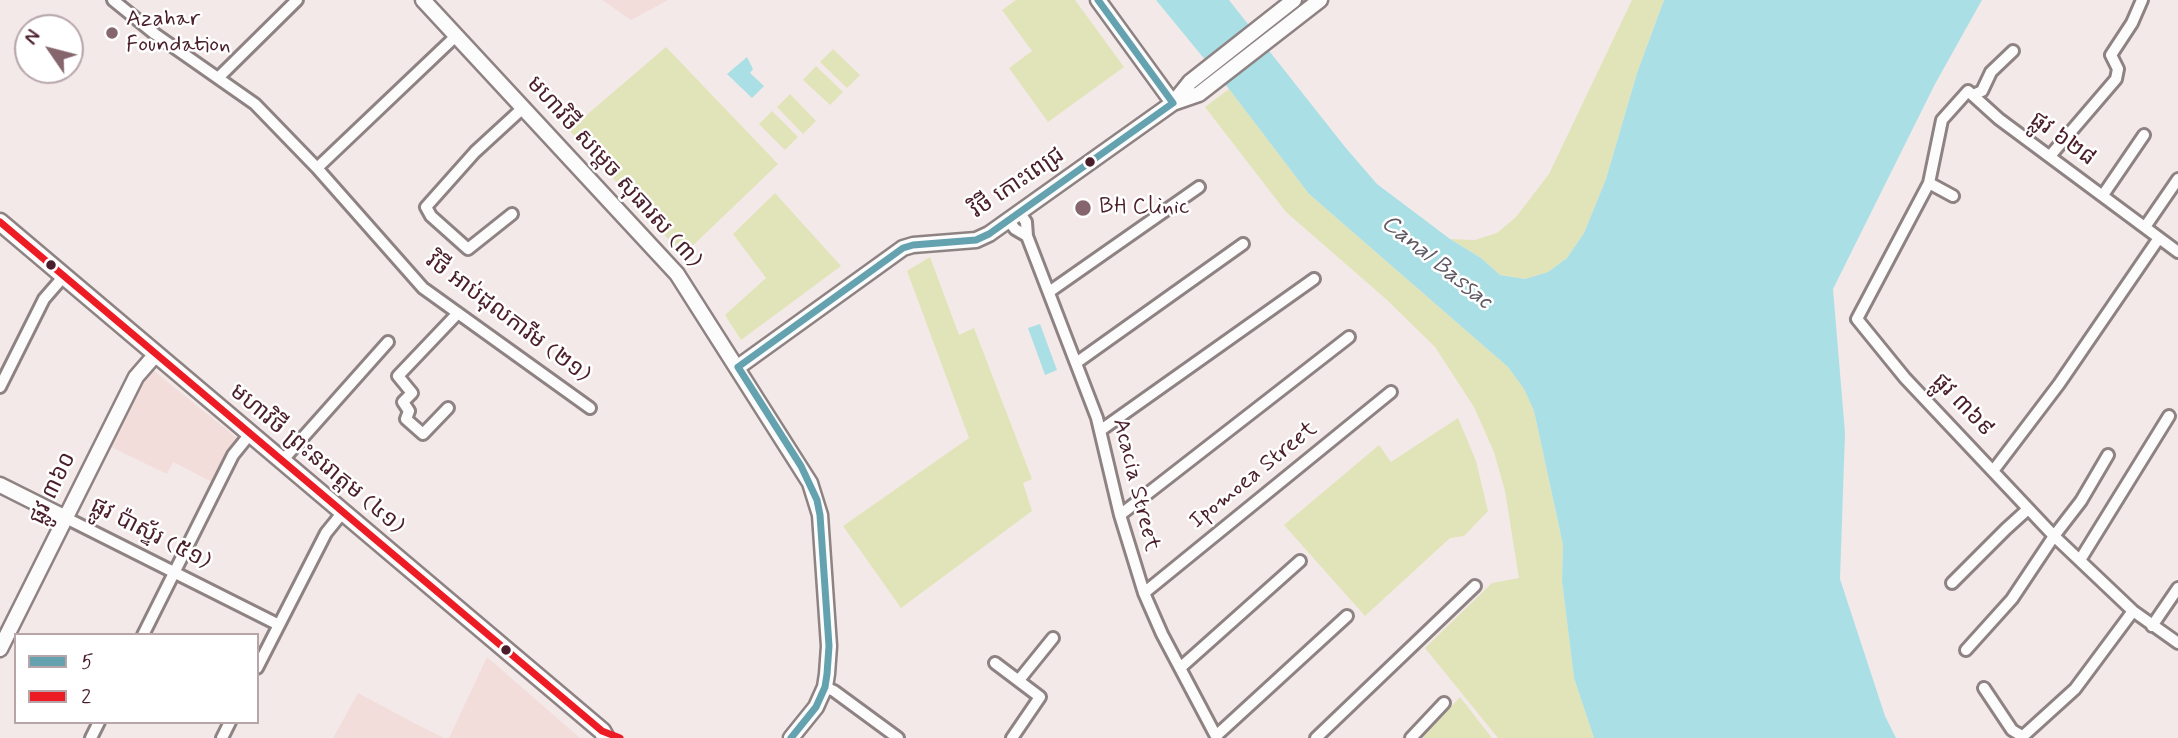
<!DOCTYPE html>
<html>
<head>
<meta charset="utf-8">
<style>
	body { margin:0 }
	#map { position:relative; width:2178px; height:738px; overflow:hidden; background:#f3e9e8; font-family:Mynerve,sans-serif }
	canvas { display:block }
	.legend { position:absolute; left:14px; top:633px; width:245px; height:91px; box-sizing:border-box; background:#fff; border:2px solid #b7a5aa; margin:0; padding:9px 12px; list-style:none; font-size:21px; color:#4a1f2b }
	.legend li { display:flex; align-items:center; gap:14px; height:35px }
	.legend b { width:35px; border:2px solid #b7a5aa }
	.north { position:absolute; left:14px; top:14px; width:70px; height:70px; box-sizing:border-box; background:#fff; border:2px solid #b7a5aa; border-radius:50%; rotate:305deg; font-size:19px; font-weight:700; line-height:28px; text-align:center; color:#4a1f2b }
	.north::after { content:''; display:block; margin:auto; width:24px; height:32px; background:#85666d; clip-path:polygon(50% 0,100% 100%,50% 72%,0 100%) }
</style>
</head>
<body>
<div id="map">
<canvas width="2178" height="738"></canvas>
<ul class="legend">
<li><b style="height:9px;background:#64a2b0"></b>5</li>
<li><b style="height:9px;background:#ed1b24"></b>2</li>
</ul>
<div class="north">N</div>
</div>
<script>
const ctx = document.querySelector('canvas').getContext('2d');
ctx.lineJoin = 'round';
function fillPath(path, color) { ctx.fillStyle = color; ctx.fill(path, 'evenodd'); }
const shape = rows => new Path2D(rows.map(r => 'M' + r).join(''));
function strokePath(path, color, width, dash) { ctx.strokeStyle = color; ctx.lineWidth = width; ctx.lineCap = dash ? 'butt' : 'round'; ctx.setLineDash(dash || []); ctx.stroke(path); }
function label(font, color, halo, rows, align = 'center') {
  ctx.font = font + ' Mynerve,"Noto Sans Khmer",sans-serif'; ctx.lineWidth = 5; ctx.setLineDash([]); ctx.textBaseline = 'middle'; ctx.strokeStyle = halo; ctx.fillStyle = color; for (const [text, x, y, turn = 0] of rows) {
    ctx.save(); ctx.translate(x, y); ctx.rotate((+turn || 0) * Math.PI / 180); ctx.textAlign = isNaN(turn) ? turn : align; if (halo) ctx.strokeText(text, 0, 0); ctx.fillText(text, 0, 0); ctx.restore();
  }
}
fillPath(shape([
	[602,0,668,0,631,20],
	[153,370,237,438,214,483,173,462,167,474,111,447,142,384],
	[487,657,580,738,449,738],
	[358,693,418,725,444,738,333,738]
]), '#f2dddb');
fillPath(shape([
	[1016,0,1075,0,1124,67,1048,122,1009,68,1032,51,1002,10],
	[1632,0,1664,0,1637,73,1606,179,1584,233,1567,258,1548,272,1525,279,1500,275,1481,258,1450,239,1475,240,1497,233,1516,217,1549,174],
	[666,47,778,164,683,255,569,130],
	[833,49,860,75,847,88,820,62],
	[816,66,843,92,830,105,803,80],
	[1229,89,1309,194,1508,367,1524,389,1534,411,1563,545,1562,581,1574,678,1594,738,1498,738,1425,648,1492,583,1519,578,1505,491,1494,452,1474,407,1435,347,1387,300,1286,212,1205,107],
	[790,94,816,121,803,134,777,107],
	[772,111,798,137,785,150,759,124],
	[775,193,841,266,741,340,725,315,766,278,733,234],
	[930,257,959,335,974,328,1032,479,1023,483,1032,511,901,608,843,526,969,438,907,271],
	[1458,418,1476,461,1488,511,1464,536,1450,538,1365,616,1284,525,1379,445,1391,462],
	[1460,697,1492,738,1424,738,1423,737]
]), '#e1e4b9');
fillPath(shape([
	[1156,0,1229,0,1345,147,1377,184,1450,239,1481,258,1500,275,1525,279,1548,272,1567,258,1584,233,1606,179,1637,73,1664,0,1982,0,1935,84,1833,289,1845,433,1840,579,1885,716,1896,738,1594,738,1574,678,1562,581,1563,545,1534,411,1524,389,1508,367,1309,194,1229,89],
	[747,57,753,69,750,73,764,86,752,98,727,74],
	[1040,324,1057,370,1045,375,1028,328]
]), '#aae0e5');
const street = shape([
	[113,0,155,34,255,104,317,168,457,35],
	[218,78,297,0],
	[1973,95,1982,91,1991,72,2013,51],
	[2050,156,2116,79,2118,69,2111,55,2132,23,2142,0],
	[317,168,423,288,590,408],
	[1929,183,1953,196],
	[2103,195,2144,135],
	[1020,213,1026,222,1027,236,1097,418,1120,515,1144,593,1162,634,1217,738],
	[512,214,468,249,431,216,426,207,475,152,524,107],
	[1009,221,1015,229,1027,236],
	[2145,227,2178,179],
	[2178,252,1999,119,1968,91,1942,120,1929,183,1857,319,1905,378,2054,536,2133,611,2178,643],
	[1049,292,1199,187],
	[1076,363,1243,244],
	[0,387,44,299,64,276],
	[448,408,423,434,406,419,409,411,403,402,412,393,398,376,458,313],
	[1101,430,1314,279],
	[282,461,388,342],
	[1993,471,2059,384,2159,238],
	[1120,515,1349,337],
	[66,518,279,625],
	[2080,560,2169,416],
	[1952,583,2006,529,2028,509],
	[1144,593,1391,392],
	[2152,626,2178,588],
	[143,635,233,455,250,434],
	[1966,650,2012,599,2054,536,2081,501,2108,455],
	[995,663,1040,697,1012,738],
	[257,668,326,533,343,512],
	[1180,668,1300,561],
	[1019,680,1053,638],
	[825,687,834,691,898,738],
	[1984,688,2012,730,2022,736],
	[1216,736,1347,616],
	[91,738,99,722],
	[222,738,230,722],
	[1316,738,1475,586],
	[1411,738,1444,703],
	[2021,738,2075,689,2133,611]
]);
const secondary = shape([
	[423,0,677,274,810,483,820,515,829,646,827,674,825,687,816,707,791,738],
	[1098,0,1173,103],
	[1174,102,1190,82,1294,0],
	[738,367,903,248,913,245,976,240,989,234,1173,103,1199,94,1320,0],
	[0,485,66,518],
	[0,649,136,377,156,354]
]);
const primary = shape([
	[0,222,602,731,606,738]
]);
strokePath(street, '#8e8283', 16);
strokePath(secondary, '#8e8283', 19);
strokePath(primary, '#8e8283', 21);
strokePath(street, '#fdfcfc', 10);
strokePath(secondary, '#fdfcfc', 14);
strokePath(primary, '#fdfcfc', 16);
strokePath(shape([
	[1098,0,1173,103],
	[738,367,903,248,913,245,976,240,989,234,1173,103],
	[738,367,801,466,817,500,820,515,829,646,827,674,825,687,816,707,791,738]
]), '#64a2b0', 7);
strokePath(shape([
	[0,222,602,731,620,738]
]), '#ed1b24', 7);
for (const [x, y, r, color] of [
	[112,33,7,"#85666d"],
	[1090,162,6,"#4a1f2b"],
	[1083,208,9,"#85666d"],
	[51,265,6,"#4a1f2b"],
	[506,650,6,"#4a1f2b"]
]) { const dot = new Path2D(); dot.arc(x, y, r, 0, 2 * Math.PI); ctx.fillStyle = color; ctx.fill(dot); strokePath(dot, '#fff', 2.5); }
label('23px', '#4a1f2b', '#fff', [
	["Azahar",126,20],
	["Foundation",126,46],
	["BH Clinic",1099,208]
], 'left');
label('23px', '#4a1f2b', '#fff', [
	["ផ្លូវ ៦២៨",2062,140,36],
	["មហាវិថី សម្តេច សុធារស (៣)",613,173,48],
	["វិថី កោះពេជ្រ",1018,184,-34],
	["វិថី អាប់ដុលការីម (២១)",507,319,37],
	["ផ្លូវ ៣៦៩",1962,406,46],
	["មហាវិថី ព្រះនរោត្តម (៤១)",316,460,40],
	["Ipomoea Street",1254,476,-39],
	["Acacia Street",1135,485,76],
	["ផ្លូវ ៣៦០",54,489,-64],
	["ផ្លូវ ប៉ាស្ទ័រ (៥១)",150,535,27]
]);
label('italic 24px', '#5e5862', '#fff', [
	["Canal Bassac",1436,263,39]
]);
</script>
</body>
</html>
